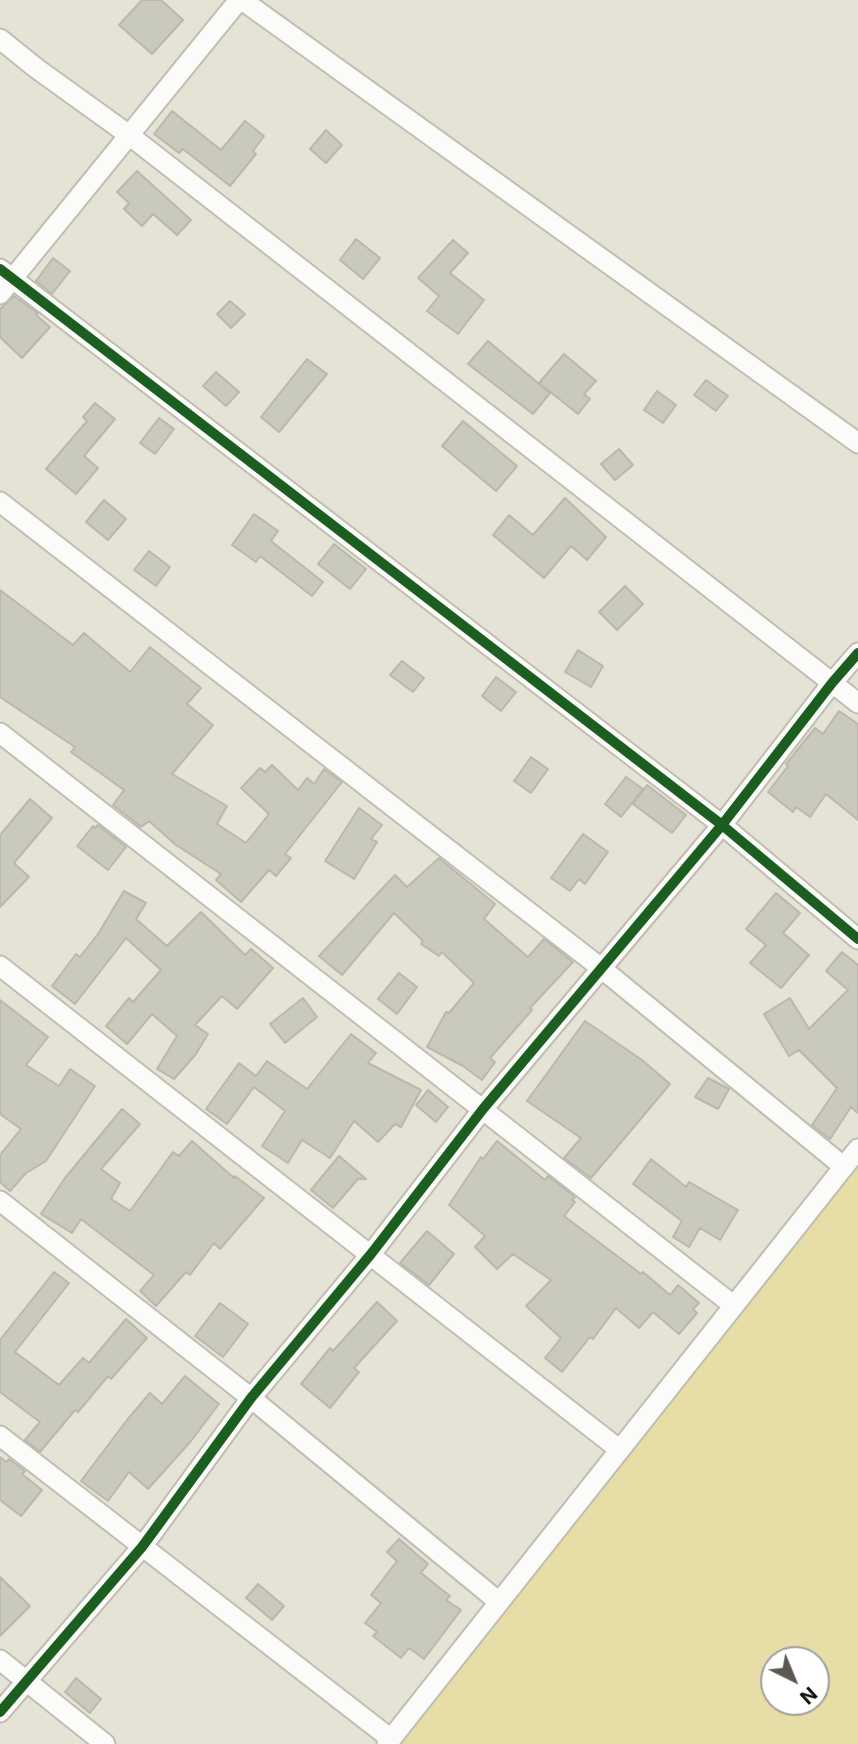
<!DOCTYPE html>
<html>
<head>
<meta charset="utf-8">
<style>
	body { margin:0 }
	#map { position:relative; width:858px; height:1744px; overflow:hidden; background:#e5e3d5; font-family:Inter,sans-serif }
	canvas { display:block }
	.north { position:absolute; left:760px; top:1646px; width:70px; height:70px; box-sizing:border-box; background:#fff; border:2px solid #a09f9c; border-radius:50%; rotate:137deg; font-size:19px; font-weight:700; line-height:28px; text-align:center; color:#110f07 }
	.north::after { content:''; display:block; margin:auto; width:24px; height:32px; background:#5b594f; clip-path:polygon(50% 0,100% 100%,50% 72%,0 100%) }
</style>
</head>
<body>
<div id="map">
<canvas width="858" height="1744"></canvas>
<div class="north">N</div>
</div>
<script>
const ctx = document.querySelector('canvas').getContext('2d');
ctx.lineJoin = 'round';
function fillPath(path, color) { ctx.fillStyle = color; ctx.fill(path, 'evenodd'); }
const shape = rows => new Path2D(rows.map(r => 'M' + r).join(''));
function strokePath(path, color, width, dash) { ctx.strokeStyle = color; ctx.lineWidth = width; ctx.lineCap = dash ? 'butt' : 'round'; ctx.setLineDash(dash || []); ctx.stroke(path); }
fillPath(shape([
	[858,1160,858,1744,391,1744],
	[774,1660,816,1660,816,1702,774,1702]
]), '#e7dea7');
const building = shape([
	[142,0,161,0,183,20,152,54,119,25,142,0],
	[172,111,221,150,245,121,264,136,253,151,256,154,230,186,183,149,179,153,154,134,172,111],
	[326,130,342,145,326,163,310,149,326,130],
	[137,171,191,220,177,235,153,214,142,226,124,209,129,203,117,192,137,171],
	[356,239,380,258,363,279,340,260,356,239],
	[453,240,468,253,450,273,484,300,458,334,427,311,439,296,418,278,453,240],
	[53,258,70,271,52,294,36,281,53,258],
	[14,296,38,313,36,315,50,327,22,358,0,337,0,309,14,296],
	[230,301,245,314,231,328,217,314,230,301],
	[488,341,550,393,533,414,468,364,488,341],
	[564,354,596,381,584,394,590,399,578,414,539,383,564,354],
	[307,359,327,374,279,432,261,417,307,359],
	[216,372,239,392,226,406,203,386,216,372],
	[706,380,728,396,716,411,694,395,706,380],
	[657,391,676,405,663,423,644,410,657,391],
	[95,403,115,419,84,456,98,468,76,494,46,469,87,421,83,417,95,403],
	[159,418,174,429,155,454,140,443,159,418],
	[463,421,517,466,496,491,442,446,463,421],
	[619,449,633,465,615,480,601,464,619,449],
	[565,498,606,537,587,560,571,546,544,578,493,535,509,515,533,535,565,498],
	[104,500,126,519,108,540,86,522,104,500],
	[254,514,278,531,271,541,323,582,312,596,260,556,256,562,232,545,254,514],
	[334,544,366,569,350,589,318,564,334,544],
	[149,551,170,567,156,586,134,570,149,551],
	[625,586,643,604,617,630,599,612,625,586],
	[0,590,73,645,84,633,130,672,150,647,201,688,187,704,213,725,172,774,227,806,217,824,246,843,269,814,241,788,260,768,265,772,272,765,298,790,307,778,314,784,324,769,342,782,285,854,291,858,276,876,269,870,241,902,216,880,221,874,176,845,149,821,141,827,113,805,124,790,71,752,75,747,0,697,0,590],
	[578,650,603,666,591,687,565,672,578,650],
	[402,661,424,678,413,692,390,675,402,661],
	[496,677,516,692,501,711,482,696,496,677],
	[839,711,858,724,858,820,826,794,810,817,796,807,793,812,768,792,788,766,786,764,815,728,823,734,839,711],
	[531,757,548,769,531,793,514,781,531,757],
	[626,777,643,789,621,817,605,804,626,777],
	[647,785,686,815,672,833,633,804,647,785],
	[30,799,52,818,14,863,29,877,0,907,0,835,30,799],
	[359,808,382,825,371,839,377,842,354,879,325,861,359,808],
	[98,825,126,847,108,870,77,846,93,826,95,828,98,825],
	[583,834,608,852,585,884,579,879,570,891,551,878,583,834],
	[439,858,495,904,484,919,528,957,544,939,573,962,530,1008,532,1010,490,1058,495,1062,482,1080,463,1066,427,1047,446,1012,449,1013,474,983,442,952,439,956,421,944,423,941,394,913,342,975,319,956,395,875,407,887,439,858],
	[124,891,146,903,136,919,167,946,201,912,245,955,251,949,273,968,237,1009,222,996,195,1025,208,1034,196,1054,174,1079,157,1069,177,1036,152,1014,127,1044,106,1026,129,998,133,1002,161,970,126,938,75,1004,52,986,76,954,80,957,98,934,124,891],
	[776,893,800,913,783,933,809,955,781,988,750,963,766,945,746,929,776,893],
	[842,952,858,965,858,1113,851,1107,830,1139,812,1125,837,1088,799,1050,789,1056,764,1014,790,998,809,1029,848,990,826,971,842,952],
	[399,973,417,987,397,1014,378,999,399,973],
	[303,998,317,1017,285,1043,270,1024,303,998],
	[0,1000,48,1037,26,1065,59,1086,70,1069,95,1086,46,1161,26,1173,10,1191,0,1182,0,1155,21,1129,0,1114,0,1000],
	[585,1021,642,1060,670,1084,591,1178,564,1158,581,1138,527,1101,585,1021],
	[351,1034,376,1053,368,1063,421,1090,401,1127,395,1124,378,1142,354,1121,330,1158,302,1140,288,1163,262,1146,285,1111,254,1087,227,1124,206,1109,239,1063,256,1076,267,1061,307,1089,351,1034],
	[708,1078,729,1089,718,1109,695,1097,708,1078],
	[428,1090,448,1107,436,1122,416,1105,428,1090],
	[122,1109,140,1124,101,1169,120,1183,111,1199,130,1211,173,1152,179,1156,192,1141,234,1178,235,1176,264,1198,220,1249,214,1243,190,1275,186,1272,156,1306,140,1291,154,1275,81,1219,72,1233,41,1214,65,1178,122,1109],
	[497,1141,545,1180,548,1176,575,1197,572,1200,575,1202,564,1216,641,1274,643,1272,670,1295,678,1285,699,1303,693,1309,697,1313,679,1334,653,1312,639,1328,616,1308,593,1339,590,1337,562,1372,545,1358,561,1338,526,1306,551,1280,513,1254,497,1269,475,1247,485,1236,449,1205,481,1157,483,1159,497,1141],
	[339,1156,366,1179,358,1179,333,1208,311,1190,339,1156],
	[651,1159,686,1187,689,1182,738,1210,720,1240,700,1228,689,1247,673,1237,682,1221,633,1184,651,1159],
	[427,1231,454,1254,429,1285,400,1263,427,1231],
	[54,1272,69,1283,15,1352,59,1385,83,1358,89,1363,126,1319,147,1338,111,1379,108,1376,78,1412,75,1410,40,1452,25,1440,40,1422,0,1392,0,1340,54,1272],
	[377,1302,397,1321,354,1368,359,1372,330,1408,301,1384,330,1348,333,1351,377,1302],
	[220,1303,248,1324,223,1357,195,1336,220,1303],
	[185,1376,219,1404,191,1441,148,1489,129,1472,108,1501,81,1481,127,1420,150,1393,162,1404,185,1376],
	[0,1457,6,1462,9,1459,25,1471,22,1474,42,1490,21,1516,0,1500,0,1457],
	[399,1539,428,1564,421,1573,450,1596,446,1600,461,1610,424,1659,409,1648,401,1658,373,1636,377,1632,365,1623,381,1603,371,1595,397,1561,387,1552,399,1539],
	[0,1577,30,1606,0,1636,0,1577],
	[258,1584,284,1606,272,1620,246,1598,258,1584],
	[76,1678,101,1699,90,1713,65,1692,76,1678]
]);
fillPath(building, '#cac9be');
strokePath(building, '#bab8ad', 2);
const minor = shape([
	[242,0,858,443],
	[0,39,36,68,129,135,858,703],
	[0,269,722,825,858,939],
	[0,294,239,0],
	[0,502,601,968,844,1167],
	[0,733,733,1305],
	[0,966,620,1450],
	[0,1201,251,1398,499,1602],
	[0,1436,391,1739],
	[0,1660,105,1744],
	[0,1712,142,1547,251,1398,371,1254,483,1109,722,825,832,683,858,653],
	[387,1744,858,1149]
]);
strokePath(minor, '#c0beb2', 23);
strokePath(minor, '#fbfbf9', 19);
strokePath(shape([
	[0,269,722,825,858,939],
	[0,1712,142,1547,251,1398,371,1254,483,1109,722,825,832,683,858,653]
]), '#1b5e20', 10);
</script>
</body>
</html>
